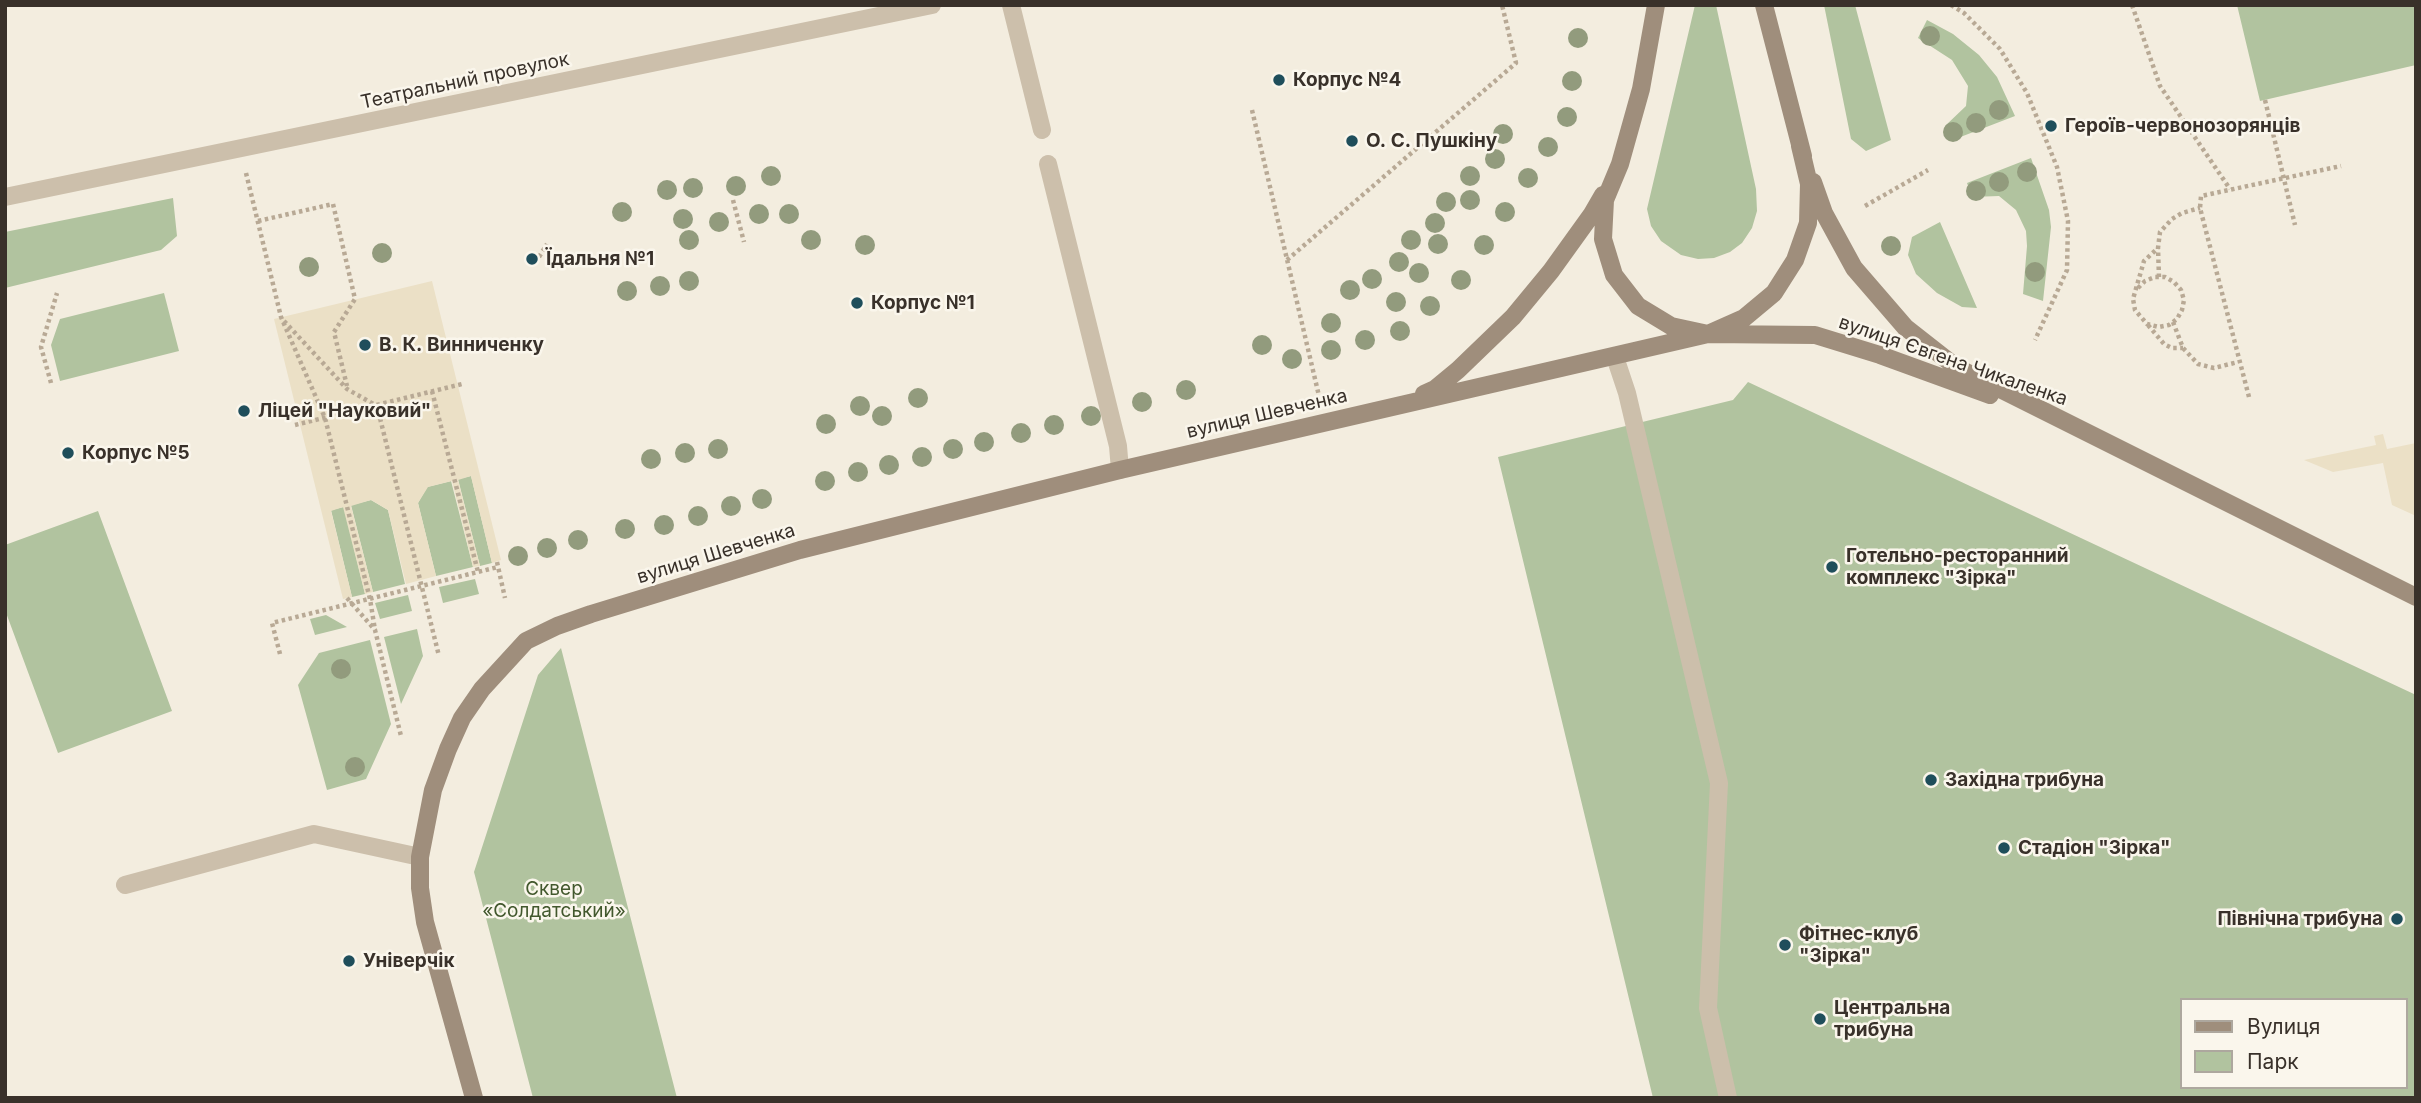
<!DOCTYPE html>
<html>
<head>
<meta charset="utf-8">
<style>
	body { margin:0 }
	#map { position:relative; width:2421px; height:1103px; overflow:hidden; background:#f3eddf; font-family:Inter,sans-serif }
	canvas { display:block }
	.frame { position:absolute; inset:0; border:7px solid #39312a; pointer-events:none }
	.legend { position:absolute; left:2180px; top:998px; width:228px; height:91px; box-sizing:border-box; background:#faf6ec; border:2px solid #ada79e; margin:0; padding:9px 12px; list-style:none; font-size:21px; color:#39312a }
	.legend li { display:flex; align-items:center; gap:14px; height:35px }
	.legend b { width:35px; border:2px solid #ada79e }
</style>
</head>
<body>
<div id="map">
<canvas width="2421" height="1103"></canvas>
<div class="frame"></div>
<ul class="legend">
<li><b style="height:9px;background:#9f8e7c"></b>Вулиця</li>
<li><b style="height:19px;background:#b1c39f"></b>Парк</li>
</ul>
</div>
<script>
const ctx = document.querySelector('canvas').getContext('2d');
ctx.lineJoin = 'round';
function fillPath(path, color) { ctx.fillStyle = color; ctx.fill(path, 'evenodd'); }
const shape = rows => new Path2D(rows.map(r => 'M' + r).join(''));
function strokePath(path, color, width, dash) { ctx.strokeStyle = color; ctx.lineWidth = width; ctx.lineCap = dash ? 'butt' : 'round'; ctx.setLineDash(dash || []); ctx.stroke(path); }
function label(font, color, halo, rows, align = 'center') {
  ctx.font = font + ' Inter,sans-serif'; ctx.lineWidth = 5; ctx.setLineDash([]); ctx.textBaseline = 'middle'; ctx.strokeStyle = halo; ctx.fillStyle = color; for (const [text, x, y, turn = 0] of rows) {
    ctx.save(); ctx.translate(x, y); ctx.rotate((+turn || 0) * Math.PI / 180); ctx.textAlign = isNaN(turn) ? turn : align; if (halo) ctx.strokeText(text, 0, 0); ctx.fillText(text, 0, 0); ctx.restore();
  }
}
fillPath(shape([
	[1695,5,1716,5,1756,189,1757,211,1752,228,1742,243,1730,252,1714,258,1698,259,1681,255,1661,241,1651,226,1647,209],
	[1824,5,1855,5,1891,140,1866,151,1851,139],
	[2237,5,2416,5,2416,65,2260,101],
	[1927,20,1953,34,1979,55,1997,77,2015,116,1950,141,1945,126,1966,106,1968,86,1952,60,1918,38],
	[2031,158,2049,210,2051,227,2043,301,2023,294,2027,246,2026,231,2016,210,1999,196,1972,197,1967,183],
	[173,198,177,236,161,250,5,288,5,232],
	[1940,222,1977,308,1962,307,1937,293,1916,274,1908,255,1912,237],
	[164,293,179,351,60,381,51,345,60,319],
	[1748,382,2416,695,2416,1098,1653,1098,1498,457,1733,400],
	[2181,1000,2405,1000,2405,1087,2181,1087],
	[471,476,492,563,480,566,458,479],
	[451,481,473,567,436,576,418,503,427,487],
	[371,500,388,510,405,584,373,592,351,505],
	[344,507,365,594,352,597,331,510],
	[98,511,172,711,58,753,5,610,5,545],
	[475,579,479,594,443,603,439,587],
	[408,595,412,611,380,619,375,603],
	[326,615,347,627,315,635,310,619],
	[417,629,423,656,401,704,384,637],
	[370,640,391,724,366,779,327,790,298,685,319,653],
	[561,648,677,1098,533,1098,474,872,538,675]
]), '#b1c39f');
fillPath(shape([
	[432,281,501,560,492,563,471,476,458,480,480,566,473,567,452,481,428,487,418,503,436,576,406,584,388,510,371,500,351,506,373,592,365,594,343,507,331,511,352,597,343,599,274,319],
	[2383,434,2387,449,2416,443,2416,516,2392,505,2383,463,2333,472,2304,460,2376,445,2374,436]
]), '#ebe0c6');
strokePath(shape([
	[1951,5,1964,13,2000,49,2027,93,2057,167,2068,221,2067,270,2035,340],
	[2132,5,2160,86,2230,189],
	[2265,100,2295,225],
	[1252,110,1319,396],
	[246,173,281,317,325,418,370,599,375,630],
	[733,200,744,242],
	[1865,206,1928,170],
	[258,221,333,204,355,299,334,332,347,386],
	[539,257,547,244],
	[1287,260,1516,63,1502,5],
	[2159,277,2158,248,2160,232,2172,219,2182,213,2200,208],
	[2138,288,2145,281,2155,277,2165,277,2174,282,2181,290,2184,300,2182,310,2177,319,2169,325,2159,327,2147,324,2135,310,2133,299,2144,261,2158,248],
	[284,321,347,389,377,406,439,656],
	[2173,322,2183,348,2198,364,2214,368,2238,362],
	[2148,325,2164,344,2172,348,2183,348],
	[51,383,41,347,57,293],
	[432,391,478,572],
	[2249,397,2200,208,2201,196,2341,166],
	[295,425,462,384],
	[497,562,505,598],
	[347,598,375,630,401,736],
	[280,654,272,623,498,567]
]), '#b8a995', 4.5, [3.5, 3.5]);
strokePath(shape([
	[1011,5,1042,130],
	[1048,164,1118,446,1120,470],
	[1615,357,1627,393,1719,783,1708,1008,1728,1098],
	[125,885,314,834,420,857]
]), '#ccbfab', 18);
strokePath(shape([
	[5,197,932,5]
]), '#ccbfab', 18);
strokePath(shape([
	[1656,5,1641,89,1620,164,1605,200,1603,239,1614,275,1638,306,1671,326,1708,334,1815,335,1880,355,1990,395],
	[1764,5,1803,156],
	[1813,182,1824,213,1854,268,1905,327,1956,367,2416,597],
	[1424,394,1435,389,1458,370,1513,317,1551,271,1592,214,1603,195],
	[474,1098,425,922,420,888,420,857,433,790,448,749,462,718,482,689,526,641,557,626,591,614,800,550,1120,470,1708,334,1744,318,1774,293,1795,260,1808,223,1809,184,1800,146]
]), '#9f8e7c', 18);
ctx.fillStyle = '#929b7d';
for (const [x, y] of [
	[1930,36],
	[1578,38],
	[1572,81],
	[1999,110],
	[1567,117],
	[1976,123],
	[1953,132],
	[1503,134],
	[1548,147],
	[1495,159],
	[2027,172],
	[771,176],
	[1470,176],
	[1528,178],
	[1999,182],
	[736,186],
	[693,188],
	[667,190],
	[1976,191],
	[1470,200],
	[1446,202],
	[622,212],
	[1505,212],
	[759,214],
	[789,214],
	[683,219],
	[719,222],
	[1435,223],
	[689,240],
	[811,240],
	[1411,240],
	[1438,244],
	[865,245],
	[1484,245],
	[1891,246],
	[382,253],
	[1399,262],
	[309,267],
	[2035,272],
	[1419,273],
	[1372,279],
	[1461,280],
	[689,281],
	[660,286],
	[1350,290],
	[627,291],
	[1396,302],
	[1430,306],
	[1331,323],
	[1400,331],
	[1365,340],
	[1262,345],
	[1331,350],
	[1292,359],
	[1186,390],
	[918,398],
	[1142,402],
	[860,406],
	[882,416],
	[1091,416],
	[826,424],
	[1054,425],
	[1021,433],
	[984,442],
	[718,449],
	[953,449],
	[685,453],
	[922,457],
	[651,459],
	[889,465],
	[858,472],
	[825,481],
	[762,499],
	[731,506],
	[698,516],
	[664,525],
	[625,529],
	[578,540],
	[547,548],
	[518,556],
	[341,669],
	[355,767]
]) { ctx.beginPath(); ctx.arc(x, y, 10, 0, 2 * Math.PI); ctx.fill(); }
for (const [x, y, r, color] of [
	[1279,80,7,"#1f4e5b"],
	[2051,126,7,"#1f4e5b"],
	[1352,141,7,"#1f4e5b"],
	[532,259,7,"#1f4e5b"],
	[857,303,7,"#1f4e5b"],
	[365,345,7,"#1f4e5b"],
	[244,411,7,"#1f4e5b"],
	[68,453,7,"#1f4e5b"],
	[1832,567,7,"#1f4e5b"],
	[1931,780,7,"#1f4e5b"],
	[2004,848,7,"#1f4e5b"],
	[2397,919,7,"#1f4e5b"],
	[1785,945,7,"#1f4e5b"],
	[349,961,7,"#1f4e5b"],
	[1820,1019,7,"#1f4e5b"]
]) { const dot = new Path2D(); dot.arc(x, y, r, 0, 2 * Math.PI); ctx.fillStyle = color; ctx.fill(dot); strokePath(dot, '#faf6ec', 2.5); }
label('bold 19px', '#39312a', '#faf6ec', [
	["Корпус №4",1293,80],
	["Героїв-червонозорянців",2065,126],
	["О. С. Пушкіну",1366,141],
	["Їдальня №1",546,259],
	["Корпус №1",871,303],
	["В. К. Винниченку",379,345],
	["Ліцей \"Науковий\"",258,411],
	["Корпус №5",82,453],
	["Готельно-ресторанний",1846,556],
	["комплекс \"Зірка\"",1846,578],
	["Західна трибуна",1945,780],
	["Стадіон \"Зірка\"",2018,848],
	["Північна трибуна",2383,919,"right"],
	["Фітнес-клуб",1799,934],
	["\"Зірка\"",1799,956],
	["Універчік",363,961],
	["Центральна",1834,1008],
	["трибуна",1834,1030]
], 'left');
label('19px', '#39312a', '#faf6ec', [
	["Театральний провулок",465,81,-12],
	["вулиця Євгена Чикаленка",1953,361,19],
	["вулиця Шевченка",1267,414,-13],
	["вулиця Шевченка",716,554,-17]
]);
label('19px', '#42582d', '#faf6ec', [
	["Сквер",554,889],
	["«Солдатський»",554,911]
]);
</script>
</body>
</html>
